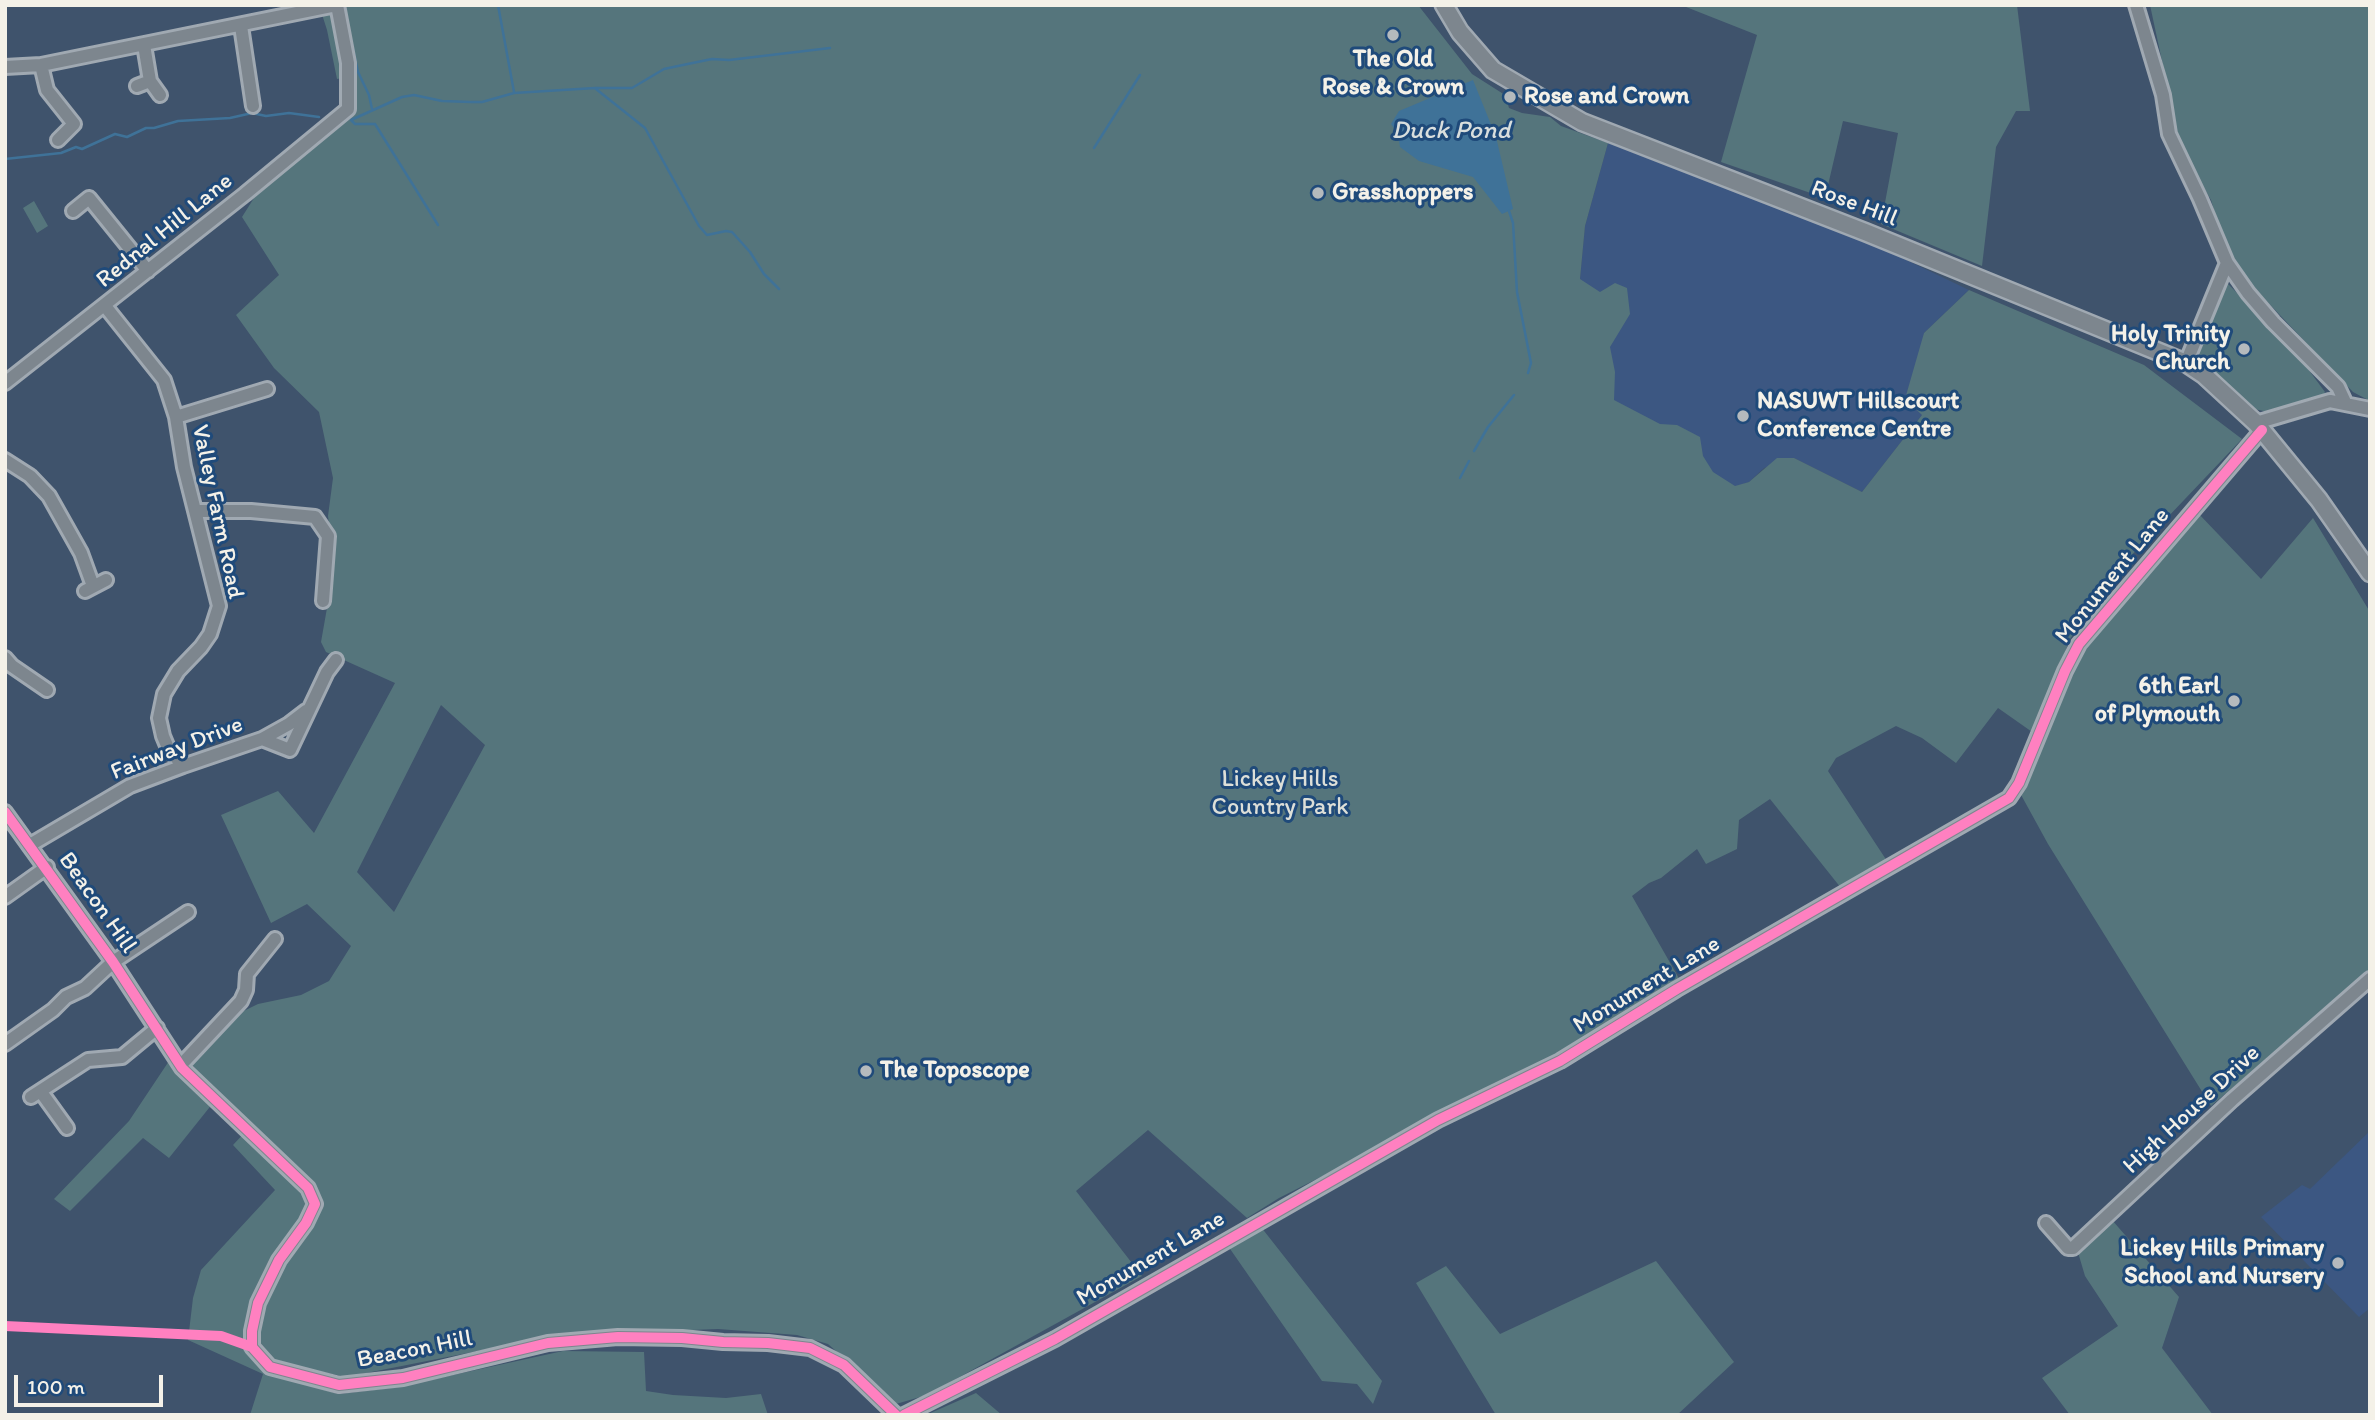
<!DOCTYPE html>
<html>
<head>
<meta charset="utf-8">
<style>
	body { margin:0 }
	#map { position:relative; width:2375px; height:1420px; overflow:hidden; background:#3f536c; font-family:Itim,sans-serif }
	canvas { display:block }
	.frame { position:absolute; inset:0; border:7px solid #f4f1e8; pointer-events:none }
	.scale { position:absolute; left:14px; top:1375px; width:149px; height:32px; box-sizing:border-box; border:4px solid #f4f1e8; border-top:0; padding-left:9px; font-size:21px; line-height:24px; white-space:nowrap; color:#f4f1e8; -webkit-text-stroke:5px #1f4a7a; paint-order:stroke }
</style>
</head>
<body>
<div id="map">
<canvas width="2375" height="1420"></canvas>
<div class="frame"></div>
<div class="scale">100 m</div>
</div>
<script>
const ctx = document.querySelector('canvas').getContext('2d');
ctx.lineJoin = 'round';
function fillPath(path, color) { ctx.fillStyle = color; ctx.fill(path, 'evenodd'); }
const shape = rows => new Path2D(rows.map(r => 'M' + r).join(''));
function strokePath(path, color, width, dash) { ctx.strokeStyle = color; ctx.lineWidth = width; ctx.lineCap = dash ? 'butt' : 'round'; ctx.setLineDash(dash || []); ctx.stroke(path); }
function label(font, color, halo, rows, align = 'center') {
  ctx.font = font + ' Itim,sans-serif'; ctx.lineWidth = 6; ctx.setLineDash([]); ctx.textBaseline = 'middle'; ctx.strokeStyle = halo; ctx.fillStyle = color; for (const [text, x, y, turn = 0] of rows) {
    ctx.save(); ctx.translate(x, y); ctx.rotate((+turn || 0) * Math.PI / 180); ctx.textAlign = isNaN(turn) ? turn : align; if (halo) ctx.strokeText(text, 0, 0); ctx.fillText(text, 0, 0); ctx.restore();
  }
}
fillPath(shape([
	[1608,143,1877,246,1969,290,1924,333,1922,415,1862,492,1794,458,1764,468,1749,482,1734,487,1578,401,1580,279,1585,226],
	[2370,1131,2370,1308,2359,1317,2261,1217,2302,1185,2310,1189]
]), '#3c5782');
fillPath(shape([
	[319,5,1418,5,1472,74,1505,95,1509,108,1522,113,1550,117,1561,126,1608,143,1585,226,1580,279,1600,292,1615,283,1627,288,1630,314,1610,347,1615,372,1614,400,1660,424,1677,425,1700,437,1703,456,1713,472,1735,486,1749,482,1777,458,1794,458,1862,492,1922,415,1905,399,1924,333,1969,290,2144,365,2242,439,2127,560,2070,639,2035,734,1998,708,1956,763,1922,738,1896,726,1836,758,1828,771,1887,861,1841,888,1770,799,1739,820,1737,849,1706,864,1697,849,1661,878,1649,883,1632,896,1681,982,1560,1056,1279,1198,1247,1218,1148,1130,1076,1191,1142,1276,927,1395,896,1404,828,1344,797,1335,718,1329,559,1335,346,1377,276,1362,264,1373,339,1394,398,1387,563,1351,644,1352,646,1391,673,1395,726,1398,761,1394,768,1415,250,1415,263,1374,188,1340,193,1298,201,1270,275,1190,233,1145,247,1130,183,1059,217,1024,258,1004,301,995,329,981,351,946,307,904,271,923,221,815,278,791,314,833,395,683,326,652,321,642,327,608,330,533,328,516,333,478,319,412,274,368,236,315,279,275,242,217,254,198,351,114,353,76,337,79,327,30],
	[441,705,485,745,394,912,357,872],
	[1681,5,2017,5,2030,111,2016,111,1996,147,1982,266,1881,224,1898,133,1843,121,1825,198,1721,162,1757,35],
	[2150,5,2370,5,2370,401,2353,392,2258,292,2228,256,2211,200,2180,145],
	[34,201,48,226,37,233,23,208],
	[2227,283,2291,346,2325,392,2322,397,2268,412,2254,409,2195,364],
	[2197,512,2261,579,2313,518,2370,612,2370,971,2211,1106,2048,844,2020,793,2056,708,2085,648,2109,615],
	[169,1061,213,1103,169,1158,143,1138,70,1211,54,1199,129,1121],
	[2112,1220,2179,1297,2162,1348,2213,1415,2070,1415,2042,1378,2118,1326,2085,1276,2077,1249],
	[1261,1227,1382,1381,1373,1404,1357,1384,1322,1381,1228,1246],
	[1656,1261,1734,1362,1677,1415,1496,1415,1416,1283,1446,1266,1500,1334],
	[976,1393,1002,1415,926,1415]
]), '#55757c');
fillPath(shape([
	[1473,80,1496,137,1513,209,1502,214,1473,177,1419,161,1400,147,1398,134,1391,124,1399,111]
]), '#3f7298');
strokePath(shape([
	[498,5,514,92],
	[344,8,358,72,369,95,372,109],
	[596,89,645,128,699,226,707,235,726,231,732,232,750,252,764,274,779,289],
	[351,120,402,97,414,95,442,101,471,102,482,102,514,93,595,88,632,88,664,69,678,66,712,59,729,60,830,48],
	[351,120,355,124,375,124,438,225],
	[1094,148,1140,75],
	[5,159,61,153,76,147,82,149,115,134,127,137,146,128,154,128,178,121,230,118,252,113,266,116,289,113,319,117],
	[1509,211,1513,223,1517,292,1531,363,1528,373],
	[1474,451,1488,427,1514,395],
	[1460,478,1469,461]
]), '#3f7298', 2.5);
const minor = shape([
	[2136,5,2163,95,2169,134,2200,199,2227,263,2186,363],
	[241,26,253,106],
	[144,45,150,81],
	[41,65,47,90,74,124,58,140],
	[5,67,41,65,336,5],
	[137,86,150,81,160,95],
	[73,211,89,198,148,271],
	[2227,263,2248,293,2273,322,2338,387,2345,402],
	[105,306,164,380,176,417,184,467,219,606,210,634,201,647,178,671,164,694,159,718,163,736,168,748,183,766],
	[5,383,245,194,348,109,348,63,337,5],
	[176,417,267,389],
	[2256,423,2330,401,2370,409],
	[5,460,30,476,49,496,81,553,93,586],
	[197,511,251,511,315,517,328,536,323,601],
	[85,591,106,580],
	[5,658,12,666,47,690],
	[262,739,289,724,306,711],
	[5,812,113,962,182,1068,308,1188,315,1204,306,1223,279,1260,258,1303,252,1331,252,1347,270,1367,339,1385,403,1378,548,1343,618,1337,682,1338,723,1342,768,1343,810,1348,844,1365,896,1415],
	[30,845,130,786,183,766,262,739,290,750,327,672,336,660],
	[5,897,47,867],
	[5,1044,53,1010,66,997,85,988,113,962,188,912],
	[181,1065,241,1001,246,990,247,974,275,939],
	[41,1092,67,1128],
	[31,1097,88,1060,122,1057,157,1028],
	[2046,1223,2068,1248,2073,1248,2232,1100,2370,979],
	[904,1415,1055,1339,1438,1120,1560,1061,1677,989,2009,798,2019,783,2065,671,2079,644,2262,430]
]);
const major = shape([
	[1444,5,1460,32,1493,70,1582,122,1865,232,2186,363,2204,375,2256,423,2319,500,2370,573]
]);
strokePath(minor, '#a0a9b2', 18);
strokePath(major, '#a0a9b2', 21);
strokePath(minor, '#7d868e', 12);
strokePath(major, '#7d868e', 16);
strokePath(shape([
	[5,812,113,962,182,1068,308,1188,315,1204,306,1223,279,1260,258,1303,252,1331,252,1347,270,1367,339,1385,403,1378,548,1343,618,1337,682,1338,723,1342,768,1343,810,1348,844,1365,896,1415],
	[5,1326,221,1336,252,1347],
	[904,1415,1055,1339,1438,1120,1560,1061,1677,989,2009,798,2019,783,2065,671,2079,644,2262,430]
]), '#ff80c0', 10);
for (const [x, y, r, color] of [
	[1393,35,7,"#b5babd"],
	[1510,97,7,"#b5babd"],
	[1318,193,7,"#b5babd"],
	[2244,349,7,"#b5babd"],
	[1743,416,7,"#b5babd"],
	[2234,701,7,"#b5babd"],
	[866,1071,7,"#b5babd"],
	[2338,1263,7,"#b5babd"]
]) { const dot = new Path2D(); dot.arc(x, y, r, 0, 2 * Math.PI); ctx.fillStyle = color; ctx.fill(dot); strokePath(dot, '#1f4a7a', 2.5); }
label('bold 24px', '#f4f1e8', '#1f4a7a', [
	["The Old",1393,60,"center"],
	["Rose & Crown",1393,88,"center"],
	["Rose and Crown",1524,97],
	["Grasshoppers",1332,193],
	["Holy Trinity",2230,335,"right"],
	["Church",2230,363,"right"],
	["NASUWT Hillscourt",1757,402],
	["Conference Centre",1757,430],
	["6th Earl",2220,687,"right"],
	["of Plymouth",2220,715,"right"],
	["The Toposcope",880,1071],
	["Lickey Hills Primary",2324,1249,"right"],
	["School and Nursery",2324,1277,"right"]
], 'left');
label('24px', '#f4f1e8', '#1f4a7a', [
	["Rose Hill",1854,204,21],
	["Rednal Hill Lane",165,231,-39],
	["Valley Farm Road",217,512,78],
	["Monument Lane",2113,576,-51],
	["Fairway Drive",177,749,-21],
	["Beacon Hill",97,903,55],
	["Monument Lane",1647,985,-31],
	["High House Drive",2192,1110,-43],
	["Monument Lane",1151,1259,-30],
	["Beacon Hill",415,1350,-11]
]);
label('24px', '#dddfd8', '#1f4a7a', [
	["Lickey Hills",1280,780],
	["Country Park",1280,808]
]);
label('italic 26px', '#d9dedd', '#1f4a7a', [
	["Duck Pond",1451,131]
]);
</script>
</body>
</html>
